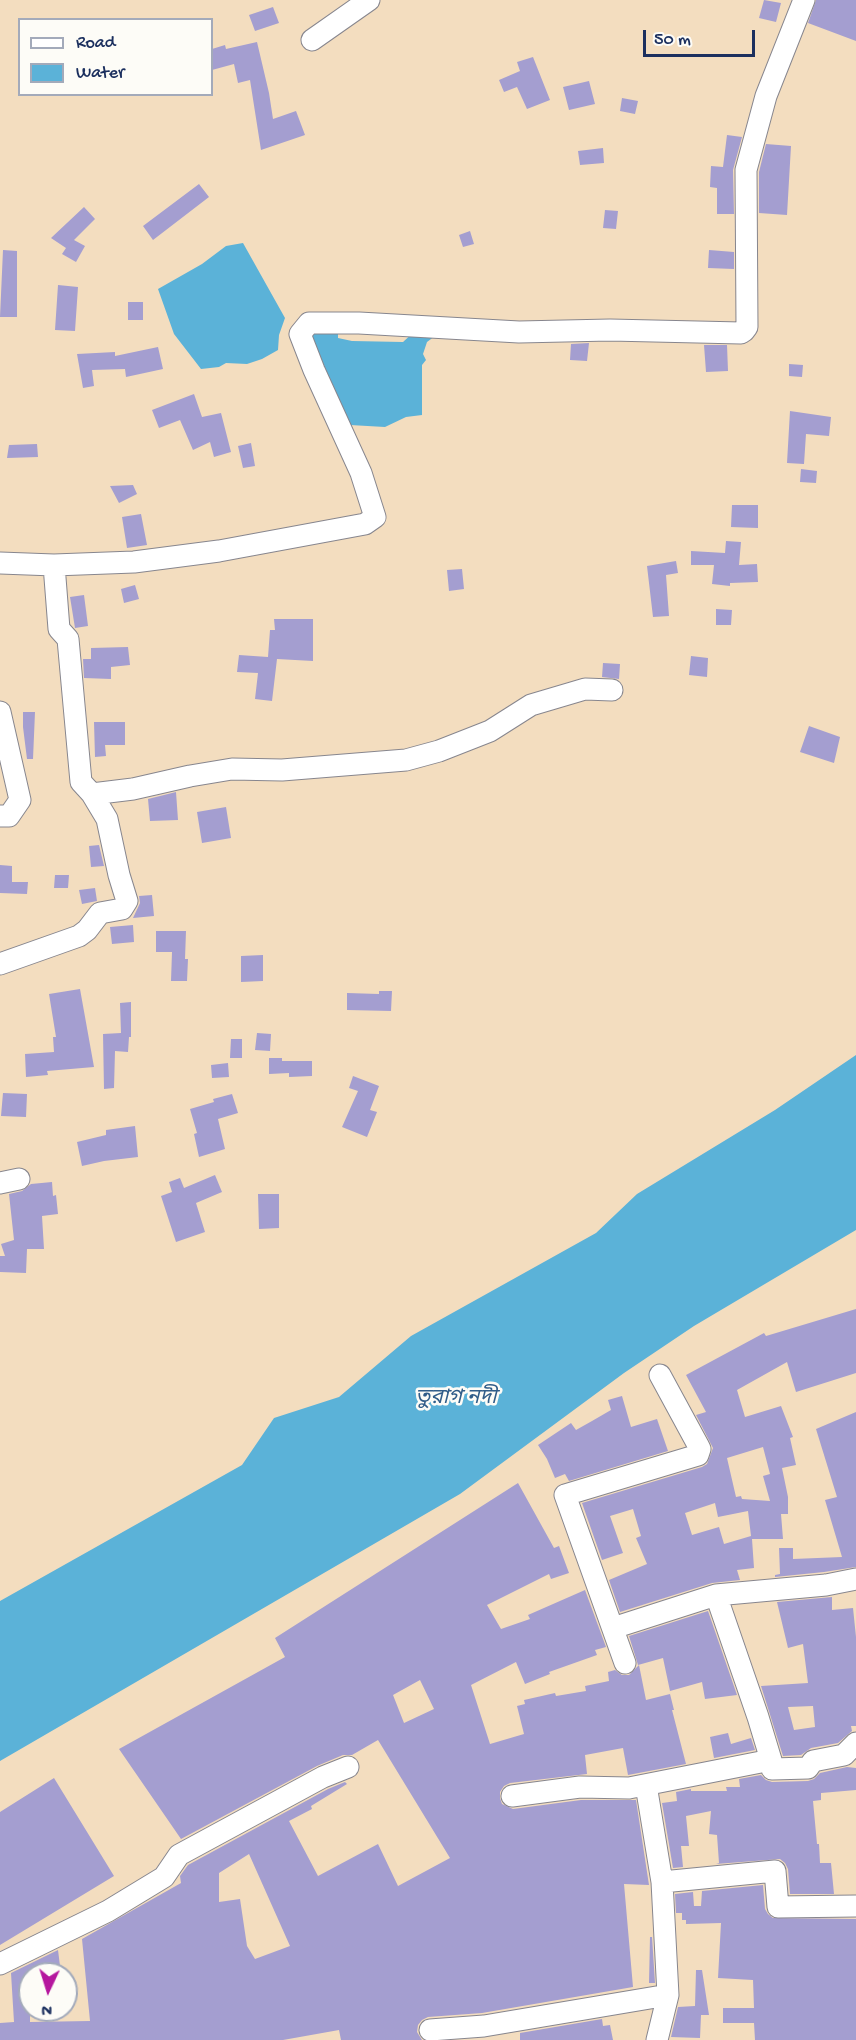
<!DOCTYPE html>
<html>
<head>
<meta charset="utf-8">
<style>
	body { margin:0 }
	#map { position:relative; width:856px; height:2040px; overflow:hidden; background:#f3ddbf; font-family:"Gochi Hand",sans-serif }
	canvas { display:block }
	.legend { position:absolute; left:18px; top:18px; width:195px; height:78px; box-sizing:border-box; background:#fdfcf7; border:2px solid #a3aaba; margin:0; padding:8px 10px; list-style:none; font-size:18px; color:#1b2f5e }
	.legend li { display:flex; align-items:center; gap:12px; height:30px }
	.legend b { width:30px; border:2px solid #a3aaba }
	.north { position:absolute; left:18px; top:1962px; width:60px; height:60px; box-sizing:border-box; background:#fdfcf7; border:2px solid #a3aaba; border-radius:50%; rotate:184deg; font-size:16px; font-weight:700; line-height:24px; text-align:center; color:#1b2f5e }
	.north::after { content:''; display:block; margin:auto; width:21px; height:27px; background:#b5179e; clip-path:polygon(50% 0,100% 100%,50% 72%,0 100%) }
	.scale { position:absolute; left:643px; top:30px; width:112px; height:27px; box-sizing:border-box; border:3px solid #1b2f5e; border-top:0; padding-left:8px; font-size:18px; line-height:21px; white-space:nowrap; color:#1b2f5e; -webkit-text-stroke:4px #fdfcf7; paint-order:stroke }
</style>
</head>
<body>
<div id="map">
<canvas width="856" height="2040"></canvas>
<ul class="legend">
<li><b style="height:8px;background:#fff"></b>Road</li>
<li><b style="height:16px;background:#5bb2d8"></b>Water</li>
</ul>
<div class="north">N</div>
<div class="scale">50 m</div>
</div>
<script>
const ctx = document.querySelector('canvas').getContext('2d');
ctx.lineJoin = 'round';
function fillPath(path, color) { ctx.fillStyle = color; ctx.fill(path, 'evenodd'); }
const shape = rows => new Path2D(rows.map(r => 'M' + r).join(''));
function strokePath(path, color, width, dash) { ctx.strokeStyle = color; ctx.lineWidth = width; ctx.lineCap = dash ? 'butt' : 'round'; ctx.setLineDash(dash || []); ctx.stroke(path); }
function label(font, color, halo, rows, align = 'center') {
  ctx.font = font + ' "Gochi Hand","Noto Sans Bengali",sans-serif'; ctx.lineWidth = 5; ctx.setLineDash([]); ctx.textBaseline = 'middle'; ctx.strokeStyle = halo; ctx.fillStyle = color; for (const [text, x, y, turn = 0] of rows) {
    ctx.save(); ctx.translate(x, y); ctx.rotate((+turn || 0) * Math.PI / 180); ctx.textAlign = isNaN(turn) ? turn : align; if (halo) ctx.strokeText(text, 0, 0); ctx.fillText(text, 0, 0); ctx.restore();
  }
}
fillPath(shape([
	[243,243,285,318,279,335,278,350,262,359,247,364,226,363,219,367,201,369,174,334,158,289,202,264,226,246],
	[317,327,338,329,338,338,352,341,403,342,415,331,435,336,427,342,423,354,426,360,422,365,422,415,406,417,385,427,350,425,309,341],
	[856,1055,856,1230,694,1326,624,1373,460,1494,0,1761,0,1601,242,1465,274,1418,339,1397,411,1336,596,1233,637,1194,775,1110]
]), '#5bb2d8');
fillPath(shape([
	[764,0,781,3,776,22,759,18],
	[816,0,856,0,856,41,808,23],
	[273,7,279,23,255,31,249,15],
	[257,42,269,93,273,119,296,111,305,135,261,150,250,80,238,83,234,64,212,70,212,49,225,45,226,49],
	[533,57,550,100,527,109,517,87,504,92,499,80,520,71,517,62],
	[589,81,595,104,569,110,563,87],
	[622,98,638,101,635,114,620,111],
	[727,135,742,137,733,170,734,214,717,214,717,188,710,187,711,166,723,167],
	[766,144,791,146,787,215,759,213,759,172],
	[603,148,604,163,580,165,578,151],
	[199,184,209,197,153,240,143,226],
	[84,207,95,219,74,240,85,246,76,262,62,254,66,248,51,238],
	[605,210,618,211,616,229,603,228],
	[470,231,474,244,463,247,459,235],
	[3,250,17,251,17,317,0,317],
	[709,250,734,252,734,269,708,268],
	[58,285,78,287,75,331,55,330],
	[128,302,143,302,143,320,128,320],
	[589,343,587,361,570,360,571,344],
	[704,345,727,345,728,371,706,372],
	[158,347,163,369,126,377,125,369,92,370,94,386,83,388,77,354,115,352,115,356],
	[789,364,803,365,802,377,789,376],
	[194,394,202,417,221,413,231,452,214,457,210,442,193,450,180,420,159,428,152,410],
	[790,411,831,417,829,436,806,434,804,464,787,463],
	[251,443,255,466,243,468,238,446],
	[37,444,38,457,7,458,9,445],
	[801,469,817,471,816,483,800,482],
	[133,485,137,494,119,503,110,486],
	[732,505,758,505,758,528,731,527],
	[141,514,147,545,127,548,122,517],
	[726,541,741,542,739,565,757,564,758,582,730,583,730,586,712,584,714,565,691,565,691,551,725,553],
	[676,561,678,573,666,575,669,616,653,617,647,566],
	[462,569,464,589,449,591,447,570],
	[135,585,139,599,124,603,121,589],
	[84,595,88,626,75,628,70,597],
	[716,609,732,610,731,625,716,625],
	[274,619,313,619,313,661,277,659,272,701,255,699,258,673,237,672,239,655,268,657,270,630,275,630],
	[128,647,130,665,111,667,111,679,84,678,83,659,91,659,91,648],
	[691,656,708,658,707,677,689,675],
	[603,663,620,664,619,679,602,677],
	[23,712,35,712,33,759,27,759,23,727],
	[94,722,125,722,125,745,105,745,106,756,95,757],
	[809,726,840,737,834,763,800,752],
	[176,792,178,820,150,821,148,799],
	[226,807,231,838,202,843,197,812],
	[99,845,104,866,91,867,89,846],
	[0,865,12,866,12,882,28,882,27,894,0,893],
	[55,875,69,875,68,888,54,888],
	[95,888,97,901,82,904,79,890],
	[152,895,154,916,133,918,140,903,139,896],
	[133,925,134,942,112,944,110,927],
	[156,931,186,931,185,959,188,959,187,981,171,981,172,952,156,952],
	[263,955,263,981,241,982,241,956],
	[80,989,94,1067,47,1071,48,1075,26,1077,25,1054,54,1052,53,1037,56,1037,49,994],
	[379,991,392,991,391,1011,347,1010,347,993,379,994],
	[131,1002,131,1037,129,1037,128,1052,115,1051,114,1088,104,1089,103,1034,121,1033,120,1003],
	[257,1033,271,1034,270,1051,255,1050],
	[231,1039,242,1039,242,1058,230,1058],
	[269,1058,282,1058,282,1061,312,1061,312,1076,289,1077,289,1073,269,1074],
	[228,1063,229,1077,212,1078,211,1065],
	[353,1076,379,1086,370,1110,377,1112,367,1137,342,1127,358,1091,349,1088],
	[3,1093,27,1094,26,1117,1,1116],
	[232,1094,238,1113,218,1119,225,1149,199,1157,194,1134,197,1133,190,1109,214,1102,213,1099],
	[135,1126,138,1157,104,1161,82,1166,77,1142,106,1135,106,1130],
	[215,1175,222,1192,196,1203,205,1232,176,1242,161,1196,172,1192,169,1182,180,1178,184,1188],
	[52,1182,53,1196,56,1195,58,1214,42,1216,44,1249,27,1249,26,1273,0,1272,0,1256,5,1256,1,1244,14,1240,9,1194,22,1191,31,1184],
	[258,1194,279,1194,279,1228,259,1229],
	[856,1309,856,1373,796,1392,787,1362,737,1390,745,1417,781,1406,793,1437,790,1438,796,1465,782,1468,788,1497,788,1514,781,1514,783,1539,752,1539,754,1568,737,1570,740,1580,712,1583,620,1612,609,1580,647,1564,636,1538,641,1536,633,1509,610,1516,623,1553,602,1560,582,1503,702,1467,707,1464,713,1448,696,1415,706,1412,686,1375,764,1333,766,1336],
	[763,1447,770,1474,763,1476,770,1501,742,1499,741,1496,736,1497,727,1458],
	[715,1503,718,1517,748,1511,751,1536,724,1544,719,1527,692,1535,685,1513],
	[622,1396,631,1427,657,1419,668,1451,569,1481,565,1474,555,1478,547,1459,538,1445,571,1423,576,1430,592,1421,611,1410,608,1400],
	[856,1412,856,1567,824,1572,775,1577,775,1575,780,1574,779,1548,793,1548,793,1559,842,1557,825,1500,837,1497,816,1429],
	[518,1483,554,1548,559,1546,569,1573,551,1579,549,1574,487,1605,501,1629,530,1619,528,1615,585,1590,606,1647,595,1650,597,1655,549,1672,550,1674,525,1684,516,1662,471,1685,490,1744,524,1734,517,1706,525,1704,524,1700,555,1693,556,1696,586,1691,585,1686,609,1681,608,1672,615,1670,622,1675,629,1675,639,1665,646,1700,670,1694,674,1710,672,1710,686,1764,628,1775,623,1748,585,1755,587,1774,510,1783,504,1786,500,1792,500,1798,502,1804,513,1809,581,1800,636,1800,649,1885,624,1884,633,1987,482,2013,428,2017,422,2020,418,2025,417,2032,422,2040,341,2040,339,2030,283,2040,0,2040,0,2023,14,2022,11,1973,58,1950,61,1974,30,1974,30,2022,90,2021,82,1939,181,1883,180,1876,188,1865,328,1789,345,1782,347,1784,311,1806,312,1809,289,1821,318,1876,378,1844,398,1886,450,1858,378,1740,352,1755,343,1755,317,1766,181,1839,119,1749,285,1657,275,1638],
	[420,1680,434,1709,404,1723,393,1695],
	[249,1854,290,1946,255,1959,247,1946,240,1899,219,1902,219,1873],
	[832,1597,832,1610,853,1608,856,1637,856,1726,851,1726,852,1731,838,1743,811,1748,801,1755,783,1756,761,1686,808,1683,803,1644,788,1648,777,1602],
	[813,1706,815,1727,794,1730,788,1707],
	[708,1611,737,1695,705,1699,702,1682,670,1691,663,1658,638,1665,629,1636],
	[728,1733,731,1744,751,1738,755,1750,714,1758,710,1737],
	[847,1767,856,1768,856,1790,821,1793,821,1800,813,1801,817,1844,819,1844,820,1863,831,1863,834,1894,790,1894,788,1869,785,1863,780,1859,716,1864,719,1863,717,1835,709,1834,711,1811,686,1816,689,1846,681,1846,683,1867,673,1868,662,1803,677,1801,676,1792,691,1789,691,1791,727,1791,726,1787,740,1787,739,1779,761,1775,766,1780,772,1782,808,1781,814,1779,820,1773],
	[54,1778,114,1876,0,1945,0,1812],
	[763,1885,765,1909,768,1914,773,1918,856,1919,856,2040,755,2040,754,2023,723,2023,723,2008,754,2008,753,1980,718,1978,721,1923,686,1924,686,1920,682,1920,682,1913,676,1913,675,1894,693,1892,694,1906,701,1906,702,1891],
	[650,1937,652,1937,655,1983,649,1983],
	[696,1970,702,1970,709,2015,701,2015,700,2038,671,2037,678,2007,695,2006],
	[602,2019,603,2026,610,2025,613,2040,520,2040,520,2033]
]), '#a49ed0');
const minor = shape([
	[312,40,369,0],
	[0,563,54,565,134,562,219,551,365,524,375,517,361,473,314,370,300,334,309,323,359,323,519,332,610,330,741,333,744,331,747,327,746,170,766,96,804,0],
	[0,712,20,800,9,816,0,816],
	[92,794,133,789,190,776,232,769,282,770,406,760,439,751,490,731,531,705,585,689,612,690],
	[0,964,79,936,87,930,100,913,122,909,127,901,119,875,107,819,92,794,81,782,68,639,59,629,54,565],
	[0,1183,19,1179],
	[613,1628,716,1595,826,1585,856,1579],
	[625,1663,565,1495,698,1455,700,1449,698,1445,660,1375],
	[771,1760,772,1769,808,1768,813,1761,844,1755,856,1743],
	[646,1785,662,1882],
	[512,1796,580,1787,629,1788,771,1760,758,1717,716,1595],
	[0,1964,108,1911,164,1877,179,1855,323,1777,348,1767],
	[430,2030,484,2026,668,1995,662,1882,775,1871,778,1907,856,1906],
	[657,2040,668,1995]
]);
strokePath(minor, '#87868e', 23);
strokePath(minor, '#fff', 21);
label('italic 21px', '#315d89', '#fdfcf7', [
	["তুরাগ নদী",456,1400]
]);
</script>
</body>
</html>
